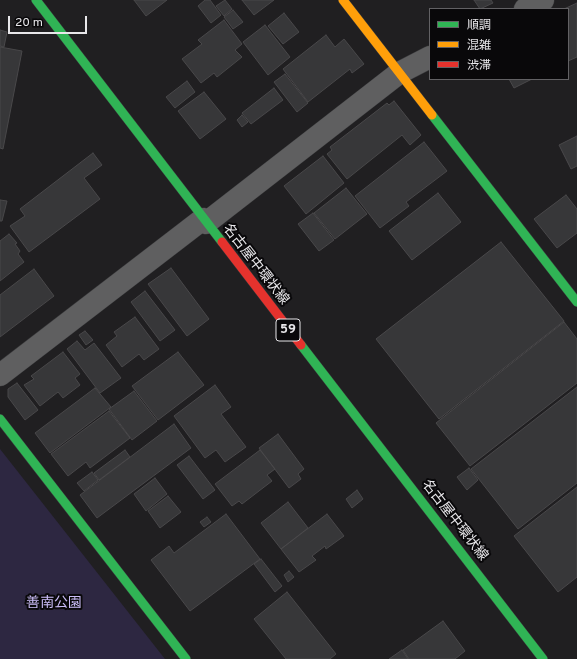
<!DOCTYPE html>
<html>
<head>
<meta charset="utf-8">
<style>
	body { margin:0 }
	#map { position:relative; width:577px; height:659px; overflow:hidden; background:#201f21; font-family:Overpass,"Noto Sans JP",sans-serif }
	canvas { display:block }
	.legend { position:absolute; left:429px; top:8px; width:140px; height:72px; box-sizing:border-box; background:#09080a; border:1px solid #626164; margin:0; padding:5px 7px; list-style:none; font-size:12px; color:#e8e7ea }
	.legend li { display:flex; align-items:center; gap:8px; height:20px }
	.legend b { width:20px; border:1px solid #626164 }
	.scale { position:absolute; left:8px; top:16px; width:79px; height:18px; box-sizing:border-box; border:2px solid #e8e7ea; border-top:0; padding-left:5px; font-size:12px; line-height:14px; white-space:nowrap; color:#e8e7ea; -webkit-text-stroke:3px #09080a; paint-order:stroke }
</style>
</head>
<body>
<div id="map">
<canvas width="577" height="659"></canvas>
<ul class="legend">
<li><b style="height:5px;background:#30b455"></b>順調</li>
<li><b style="height:5px;background:#ff9f0a"></b>混雑</li>
<li><b style="height:5px;background:#e5322d"></b>渋滞</li>
</ul>
<div class="scale">20 m</div>
</div>
<script>
const ctx = document.querySelector('canvas').getContext('2d');
ctx.lineJoin = 'round';
function fillPath(path, color) { ctx.fillStyle = color; ctx.fill(path, 'evenodd'); }
const shape = rows => new Path2D(rows.map(r => 'M' + r).join(''));
function strokePath(path, color, width, dash) { ctx.strokeStyle = color; ctx.lineWidth = width; ctx.lineCap = dash ? 'butt' : 'round'; ctx.setLineDash(dash || []); ctx.stroke(path); }
function label(font, color, halo, rows, align = 'center') {
  ctx.font = font + ' Overpass,"Noto Sans JP",sans-serif'; ctx.lineWidth = 4; ctx.setLineDash([]); ctx.textBaseline = 'middle'; ctx.strokeStyle = halo; ctx.fillStyle = color; for (const [text, x, y, turn = 0] of rows) {
    ctx.save(); ctx.translate(x, y); ctx.rotate((+turn || 0) * Math.PI / 180); ctx.textAlign = isNaN(turn) ? turn : align; if (halo) ctx.strokeText(text, 0, 0); ctx.fillText(text, 0, 0); ctx.restore();
  }
}
fillPath(shape([
	[0,449,165,659,0,659]
]), '#2d2741');
const building = shape([
	[134,0,167,0,146,16,134,0],
	[205,0,210,0,221,15,211,23,198,6,205,0],
	[225,0,232,9,224,16,216,6,225,0],
	[242,0,274,0,254,15,242,0],
	[474,0,491,0,493,3,480,9,474,0],
	[577,3,577,57,568,61,568,9,564,9,577,3],
	[233,10,243,22,233,29,224,17,233,10],
	[284,13,299,32,283,44,268,26,284,13],
	[224,20,242,44,235,50,242,57,217,77,214,73,201,83,182,59,202,44,198,40,224,20],
	[265,25,290,57,268,75,243,42,265,25],
	[0,30,7,32,4,47,0,46,0,30],
	[326,35,335,47,344,39,364,64,352,73,350,69,308,102,283,69,326,35],
	[0,47,22,51,3,149,0,148,0,47],
	[285,74,308,103,297,112,274,82,285,74],
	[509,79,532,79,514,88,509,79],
	[187,81,195,92,175,108,166,97,187,81],
	[274,88,283,100,251,124,242,113,274,88],
	[204,92,226,119,200,139,178,111,204,92],
	[394,101,421,135,410,145,402,135,347,179,327,154,332,150,330,147,387,103,389,105,394,101],
	[242,115,248,122,242,127,237,120,242,115],
	[577,136,577,166,571,169,559,145,577,136],
	[424,142,447,171,406,202,409,206,380,228,355,196,424,142],
	[93,153,102,165,84,178,100,199,29,252,10,226,25,216,20,209,93,153],
	[323,156,344,183,306,214,284,186,323,156],
	[346,188,367,214,335,239,314,213,346,188],
	[438,193,461,222,412,260,389,231,438,193],
	[566,195,577,209,577,233,557,248,534,219,566,195],
	[0,200,7,201,2,221,0,221,0,200],
	[313,213,334,240,319,251,298,224,313,213],
	[9,234,17,243,15,244,20,251,18,254,24,262,0,281,0,241,9,234],
	[501,242,564,321,439,419,376,339,501,242],
	[171,268,209,319,187,336,148,284,171,268],
	[34,269,54,296,0,337,0,295,34,269],
	[145,291,175,330,160,341,131,302,145,291],
	[135,317,159,349,144,360,139,354,122,367,106,345,117,336,114,332,135,317],
	[564,322,577,339,577,383,470,466,436,423,564,322],
	[85,331,93,340,86,345,79,335,85,331],
	[77,341,85,350,94,343,121,378,100,393,67,349,77,341],
	[63,352,80,374,75,378,80,385,63,398,58,392,40,406,24,385,34,379,31,376,63,352],
	[178,352,204,385,158,420,132,386,178,352],
	[17,383,38,410,25,420,8,397,8,389,17,383],
	[215,385,231,407,221,414,246,447,225,462,216,450,205,458,174,416,215,385],
	[577,387,577,483,518,529,471,469,577,387],
	[95,388,111,407,50,453,35,433,95,388],
	[134,391,157,421,132,440,109,409,134,391],
	[109,411,130,438,90,468,86,462,68,476,51,454,109,411],
	[174,424,191,448,97,518,80,495,174,424],
	[278,434,304,469,298,474,301,479,289,488,259,448,278,434],
	[125,450,130,457,99,480,94,473,125,450],
	[260,450,275,469,267,475,272,481,242,504,239,501,232,506,215,484,260,450],
	[189,456,215,490,203,499,177,465,189,456],
	[469,468,478,480,467,490,457,477,469,468],
	[92,472,98,480,84,491,77,483,92,472],
	[155,478,167,494,146,511,134,494,155,478],
	[577,487,577,577,558,592,514,536,577,487],
	[357,490,363,499,352,508,346,499,357,490],
	[168,496,181,512,160,528,148,511,168,496],
	[288,502,308,528,281,549,261,523,288,502],
	[226,514,260,559,190,611,151,560,169,546,174,553,226,514],
	[327,514,344,536,326,549,325,546,312,556,316,560,299,572,281,549,327,514],
	[207,517,211,522,204,527,200,522,207,517],
	[261,559,282,586,275,592,254,564,261,559],
	[289,571,294,577,288,582,284,575,289,571],
	[287,592,336,654,330,659,286,659,254,619,287,592],
	[443,621,465,651,455,659,409,659,403,650,443,621],
	[402,650,408,659,389,659,402,650]
]);
fillPath(building, '#373739');
strokePath(building, '#49484a', 1);
const street = shape([
	[525,9,543,0],
	[206,223,399,73,430,57],
	[0,375,203,219]
]);
const fast = shape([
	[36,0,222,242],
	[432,115,577,302],
	[301,345,543,659],
	[0,419,186,659]
]);
const slow = shape([
	[343,0,432,115]
]);
const jam = shape([
	[222,242,301,345]
]);
strokePath(street, '#39393b', 23);
strokePath(fast, '#39393b', 10);
strokePath(slow, '#39393b', 10);
strokePath(jam, '#39393b', 10);
strokePath(street, '#5f5f60', 22);
strokePath(fast, '#30b455', 9);
strokePath(slow, '#ff9f0a', 9);
strokePath(jam, '#e5322d', 9);
for (const [x, y, w] of [
	[288,330,24]
]) { const box = new Path2D(); box.roundRect(x - w / 2, y - 11, w, 22, 3); ctx.fillStyle = '#09080a'; ctx.fill(box); strokePath(box, '#e8e7ea', 1); }
label('bold 13px', '#e8e7ea', null, [
	["59",288,330]
]);
label('14px', '#e8e7ea', '#09080a', [
	["名古屋中環状線",255,265,52],
	["名古屋中環状線",454,521,52]
]);
label('14px', '#c9bcf6', '#09080a', [
	["善南公園",54,604]
]);
</script>
</body>
</html>
